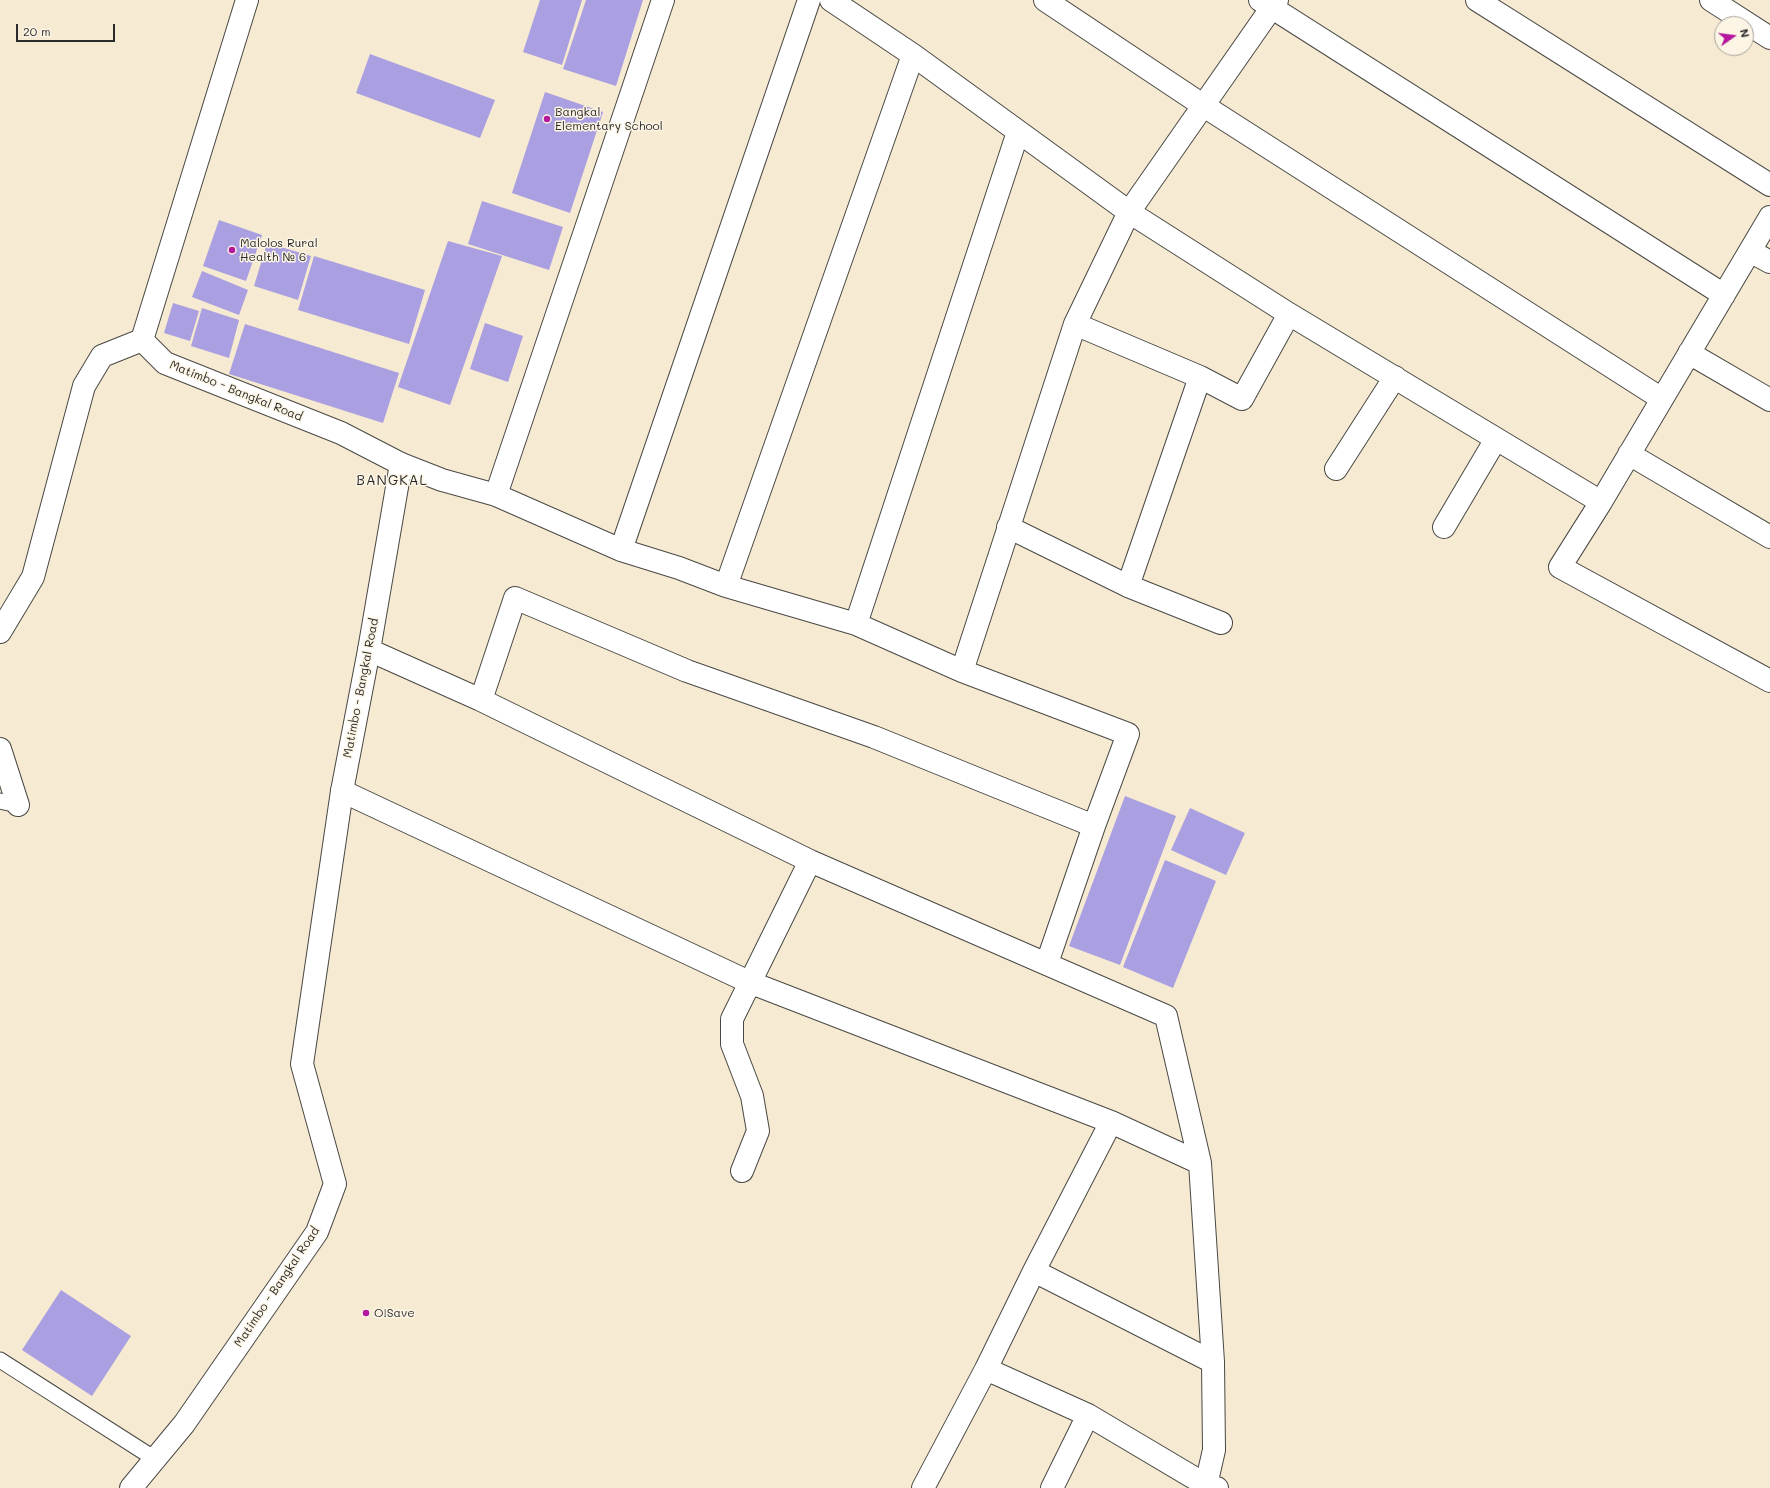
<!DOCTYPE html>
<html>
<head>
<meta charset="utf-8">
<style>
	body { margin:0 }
	#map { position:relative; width:1770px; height:1488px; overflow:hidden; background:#f6ead2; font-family:Mali,sans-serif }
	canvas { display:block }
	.north { position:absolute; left:1714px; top:16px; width:40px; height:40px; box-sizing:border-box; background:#fcf5e5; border:1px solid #a8a49b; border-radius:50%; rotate:76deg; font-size:11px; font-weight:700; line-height:16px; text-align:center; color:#2b2b2b }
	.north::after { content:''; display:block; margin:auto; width:14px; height:18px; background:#b5179e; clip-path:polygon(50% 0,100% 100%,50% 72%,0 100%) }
	.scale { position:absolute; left:16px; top:24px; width:99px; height:18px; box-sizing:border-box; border:2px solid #2b2b2b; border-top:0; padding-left:5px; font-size:12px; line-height:14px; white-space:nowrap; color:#2b2b2b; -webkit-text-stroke:3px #fcf5e5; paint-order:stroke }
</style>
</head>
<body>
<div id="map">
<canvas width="1770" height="1488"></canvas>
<div class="north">N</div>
<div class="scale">20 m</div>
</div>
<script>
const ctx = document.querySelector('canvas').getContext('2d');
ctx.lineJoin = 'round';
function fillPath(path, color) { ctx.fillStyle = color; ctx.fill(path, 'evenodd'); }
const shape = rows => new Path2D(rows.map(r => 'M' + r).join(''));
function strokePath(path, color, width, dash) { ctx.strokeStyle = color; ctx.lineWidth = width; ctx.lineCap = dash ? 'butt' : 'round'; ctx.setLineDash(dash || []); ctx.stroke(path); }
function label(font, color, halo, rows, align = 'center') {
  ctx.font = font + ' Mali,sans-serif'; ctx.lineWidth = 3; ctx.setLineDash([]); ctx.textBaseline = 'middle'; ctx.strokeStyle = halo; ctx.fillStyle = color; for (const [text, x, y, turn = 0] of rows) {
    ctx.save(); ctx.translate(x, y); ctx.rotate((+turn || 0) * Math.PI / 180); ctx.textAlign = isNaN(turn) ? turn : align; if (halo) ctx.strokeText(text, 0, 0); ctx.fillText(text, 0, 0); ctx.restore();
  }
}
fillPath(shape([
	[540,0,582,0,562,65,523,52],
	[586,0,643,0,616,86,563,69],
	[370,54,495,100,480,138,356,93],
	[545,92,603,112,570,213,512,193],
	[482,201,563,227,549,270,468,244],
	[219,220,262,235,246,281,203,266],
	[448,241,502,256,450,405,398,387],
	[267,243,311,256,298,300,254,286],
	[314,256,425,290,409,344,298,310],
	[202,271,248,290,239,315,192,297],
	[173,303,199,311,190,341,164,333],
	[202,308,239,320,229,358,191,346],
	[485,323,523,336,508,382,470,369],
	[245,324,399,373,383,423,229,374],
	[1125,796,1176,816,1120,965,1069,946],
	[1190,808,1245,833,1226,875,1171,850],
	[1165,860,1216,881,1173,988,1123,967],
	[61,1290,131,1336,92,1396,22,1350]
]), '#aa9fe0');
const lane = shape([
	[0,801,18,805],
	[0,1360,155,1459]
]);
const street = shape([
	[831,0,913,55,1129,212,1289,314,1601,502],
	[1045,0,1204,106,1662,399],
	[1260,0,1724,295],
	[1477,0,1770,185],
	[1711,0,1770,38],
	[1770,217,1601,502,1560,567,1770,681],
	[1750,251,1770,262],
	[1075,324,1200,377,1242,399,1289,314],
	[1689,353,1770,400],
	[1629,454,1770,537],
	[401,464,442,480,496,495,621,550,679,568,726,586,913,55],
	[1336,469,1395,377],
	[496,495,663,0],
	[1008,527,1128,586,1221,623],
	[1444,527,1496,439],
	[621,550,809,0],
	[726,586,856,624,962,671,1128,734,1094,826,1047,963],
	[1128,586,1200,377],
	[856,624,1018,132],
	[0,632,33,577,84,386,102,356,142,340],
	[369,650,481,700,810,861,1166,1016,1200,1163,1213,1362,1214,1450,1206,1485,1204,1488],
	[962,671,1075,324,1129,212,1277,0],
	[481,700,515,598,687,671,874,737,1094,826],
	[0,749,18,805],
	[342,791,749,982,1111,1122,1200,1163],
	[742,1171,758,1131,752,1096,732,1044,732,1019,810,861],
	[1034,1271,1213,1362],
	[986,1369,1088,1415,1206,1485,1217,1488],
	[923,1488,986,1369,1034,1271,1111,1122],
	[1052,1488,1088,1415]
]);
const secondary = shape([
	[131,1488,184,1424,317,1232,335,1184,302,1064,342,791,369,650,401,464,341,433,165,363,142,340,247,0]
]);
strokePath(lane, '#494844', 17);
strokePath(street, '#494844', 24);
strokePath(secondary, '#494844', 24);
strokePath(lane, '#fff', 15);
strokePath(street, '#fff', 22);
strokePath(secondary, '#fff', 22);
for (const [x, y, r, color] of [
	[547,119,4,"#b5179e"],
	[232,250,4,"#b5179e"],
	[366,1313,4,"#b5179e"]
]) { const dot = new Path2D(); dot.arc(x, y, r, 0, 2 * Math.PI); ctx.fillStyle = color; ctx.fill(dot); strokePath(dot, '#fcf5e5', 1.5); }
label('12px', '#2b2b2b', '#fcf5e5', [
	["Bangkal",555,112],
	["Elementary School",555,126],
	["Malolos Rural",240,243],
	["Health № 6",240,257],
	["O!Save",374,1313]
], 'left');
label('12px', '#2b2b2b', '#fcf5e5', [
	["Matimbo - Bangkal Road",236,391,22],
	["Matimbo - Bangkal Road",361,688,-79],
	["Matimbo - Bangkal Road",277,1287,-56]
]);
ctx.letterSpacing = '1px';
label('14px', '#2b2b2b', '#fcf5e5', [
	["BANGKAL",392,481]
]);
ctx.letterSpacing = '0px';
</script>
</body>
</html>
